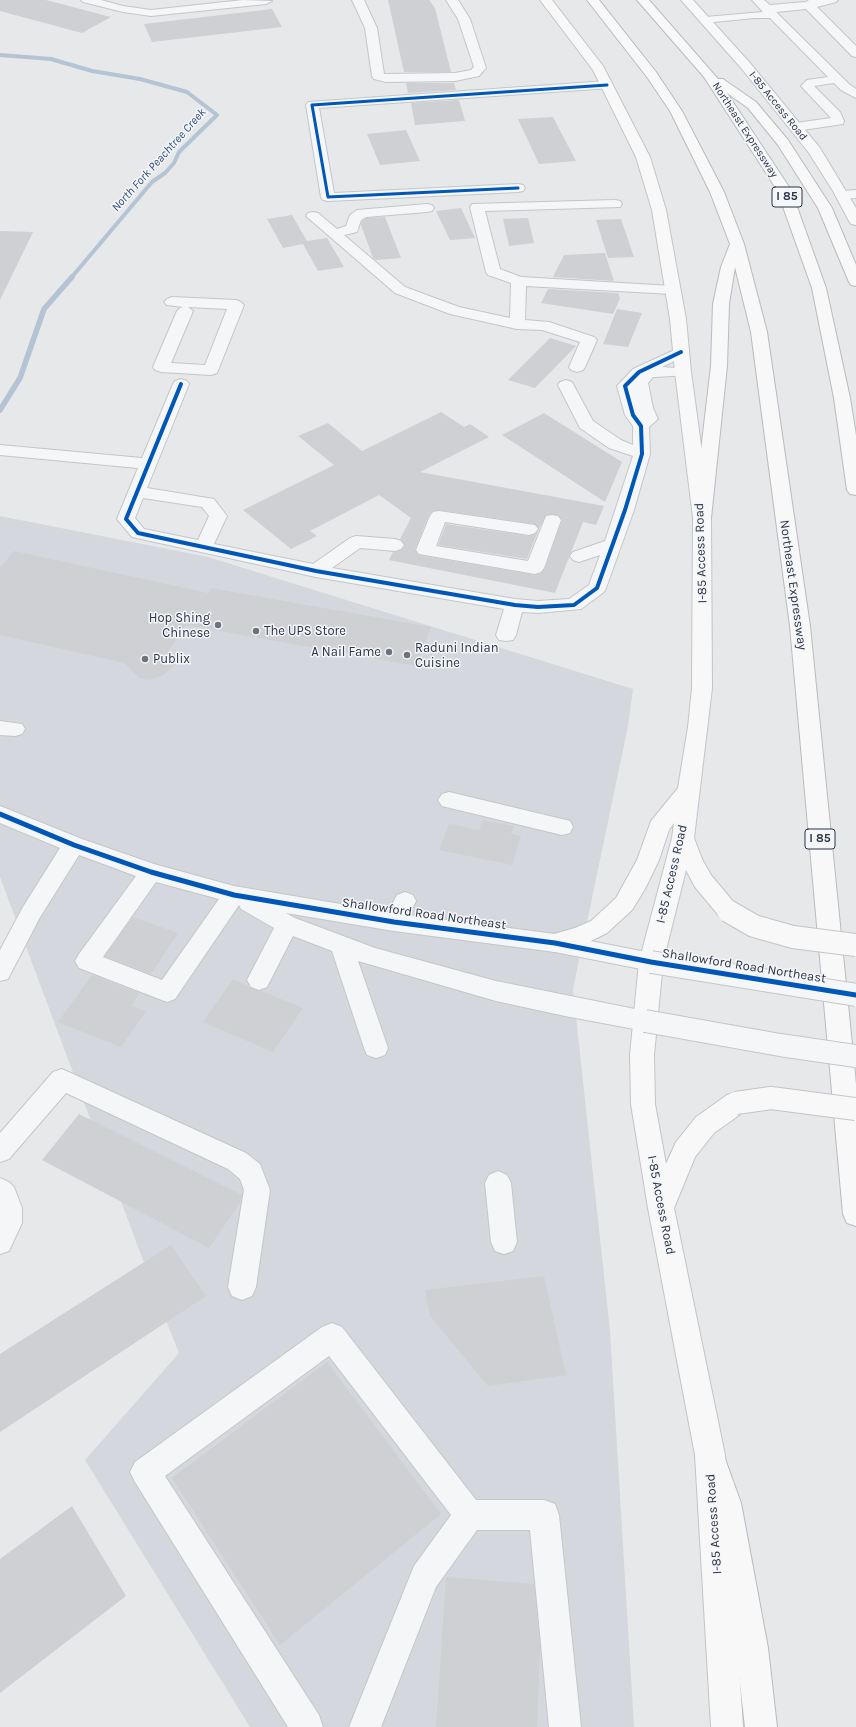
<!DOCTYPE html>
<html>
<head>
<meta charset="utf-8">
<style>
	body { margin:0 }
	canvas { display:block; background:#e6e8ea }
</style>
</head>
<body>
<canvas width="856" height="1727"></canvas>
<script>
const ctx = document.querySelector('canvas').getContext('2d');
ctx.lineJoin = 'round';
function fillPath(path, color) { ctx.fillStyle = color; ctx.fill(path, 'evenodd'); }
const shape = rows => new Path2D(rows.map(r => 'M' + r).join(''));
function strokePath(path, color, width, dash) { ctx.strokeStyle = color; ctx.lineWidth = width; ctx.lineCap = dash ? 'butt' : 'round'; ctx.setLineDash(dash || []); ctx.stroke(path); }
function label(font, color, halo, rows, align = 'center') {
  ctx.font = font + ' Karla,sans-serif'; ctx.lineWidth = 3; ctx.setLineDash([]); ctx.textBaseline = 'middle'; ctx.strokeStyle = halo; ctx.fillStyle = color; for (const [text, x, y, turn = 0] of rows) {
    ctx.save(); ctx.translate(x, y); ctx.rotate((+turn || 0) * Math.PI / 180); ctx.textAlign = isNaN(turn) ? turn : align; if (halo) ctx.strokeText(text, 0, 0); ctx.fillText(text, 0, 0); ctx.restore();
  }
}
fillPath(shape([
	[0,516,208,557,633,689,628,726,573,989,610,1331,634,1727,250,1727,85,1460,179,1353,159,1303,0,877]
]), '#d4d7dd');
strokePath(shape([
	[0,55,51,59,92,71,140,79,187,92,217,115,179,152,174,163,165,173,152,182,71,278]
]), '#b4c4d5', 4);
strokePath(shape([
	[0,410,20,378,44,309,72,277]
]), '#b4c4d5', 5.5);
fillPath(shape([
	[0,0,46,0,111,17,82,33,0,11],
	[388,0,429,0,435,8,451,72,404,72],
	[272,9,282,27,152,42,144,24],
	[406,83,454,83,456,90,408,93],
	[459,100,465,121,415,125,411,103],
	[553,117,576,161,539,164,518,119],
	[406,130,420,161,380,165,367,134],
	[461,208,475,238,450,240,436,211],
	[292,215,307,241,327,238,344,267,318,271,303,244,283,248,267,219],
	[385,217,401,258,376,260,373,258,361,225,362,221,366,218],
	[528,218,534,243,509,246,503,219],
	[621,219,634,257,608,258,596,220],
	[0,231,33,232,0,300],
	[605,253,614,281,553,277,564,255],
	[548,289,618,293,620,298,613,314,541,303],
	[617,309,642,313,628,347,603,344],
	[550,338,576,346,535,388,508,380],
	[441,412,464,427,470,424,489,437,420,472,604,506,596,525,583,522,555,593,389,560,393,552,401,550,405,546,400,539,411,518,379,495,310,531,317,536,291,549,243,510,334,465,298,436,328,423,362,451],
	[439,510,535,524,539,529,546,515,558,515,562,520,545,568,541,573,535,575,418,555,415,549,429,515,433,511],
	[544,413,622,462,605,502,502,435],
	[446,524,529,536,535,534,538,531,527,559,438,545],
	[14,551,208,593,211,588,431,627,416,666,186,625,167,653,175,664,165,674,150,680,139,678,125,663,0,635,0,568],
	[483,820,514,826,511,834,521,836,512,865,439,850,449,824,479,830],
	[133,917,178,933,151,974,105,956],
	[92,975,139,993,131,1006,146,1011,121,1047,58,1022],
	[233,979,248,986,250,988,261,991,303,1008,273,1052,203,1022],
	[79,1114,242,1195,241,1201,209,1248,42,1160],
	[171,1245,206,1296,0,1432,0,1354],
	[544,1276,566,1375,488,1386,430,1316,425,1290],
	[327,1362,441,1514,280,1645,172,1478],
	[72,1506,126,1596,0,1693,0,1559],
	[446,1577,534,1584,540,1646,537,1727,436,1727]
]), '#ced0d3');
const minor = shape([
	[81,0,101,0,123,6,151,10,243,0,272,1,266,4,151,16,123,12,83,2,81,0],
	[352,0,364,0,377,28,384,74,455,73,471,70,474,67,458,19,446,0,458,0,470,19,486,68,479,76,455,81,386,82,374,79,372,76,365,28,352,0],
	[752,0,764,0,770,5,806,2,809,0,838,0,836,2,817,7,856,46,856,57,852,56,806,9,776,12,849,84,856,89,856,98,841,90,834,83,814,86,840,112,844,121,843,124,796,131,791,130,790,127,791,124,796,123,831,118,801,86,807,80,828,77,770,18,754,18,705,23,701,22,699,20,701,18,705,17,763,12,752,0],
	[607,81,611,82,613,85,611,88,319,108,334,193,518,184,523,185,525,188,523,191,518,192,328,201,323,200,321,197,306,105,308,102,607,81],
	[856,190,856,198,842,199,837,198,835,195,837,192,842,191,856,190],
	[615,200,620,201,622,204,620,207,485,211,500,269,521,277,672,286,677,287,679,290,677,293,672,294,526,286,525,320,549,322,594,337,597,340,585,367,583,370,577,372,571,370,569,367,580,342,542,330,517,329,450,314,395,293,306,216,308,213,313,212,318,213,337,229,346,226,350,215,357,210,427,204,432,205,434,208,432,211,427,212,366,217,361,220,357,232,344,235,405,287,459,307,510,318,511,283,488,275,486,272,470,207,472,204,615,200],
	[172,297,236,300,241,302,244,305,217,373,211,375,161,372,155,370,153,367,177,311,180,308,183,307,167,305,164,302,167,299,172,297],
	[188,307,227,309,205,365,171,363,193,311,188,307],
	[681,347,687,349,689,352,687,355,662,367,689,369,691,372,689,375,655,377,653,377,648,383,653,408,658,419,649,427,650,454,634,510,606,588,604,592,581,609,538,613,522,612,516,635,513,640,506,641,499,640,496,635,504,609,316,577,132,537,117,519,138,468,0,455,0,445,142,458,173,384,175,381,181,379,187,381,189,384,147,488,214,499,227,516,214,544,313,564,350,538,356,536,395,539,401,541,404,545,401,549,395,551,360,548,332,568,515,599,538,601,569,599,589,585,600,555,579,562,573,560,570,556,573,552,605,541,633,456,609,448,580,428,558,385,560,382,566,380,572,382,593,421,621,440,633,445,633,426,625,415,617,386,633,369,681,347],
	[143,498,202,507,209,516,198,540,144,529,135,518,143,498],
	[439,511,535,525,538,529,535,533,529,535,445,522,436,546,528,561,546,516,552,515,558,516,561,520,544,568,541,572,535,574,419,554,416,550,430,516,433,512,439,511],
	[0,721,22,724,25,729,22,734,15,736,0,735,0,721],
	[449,792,562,819,570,821,573,827,570,833,562,835,442,806,438,800,442,794,449,792],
	[0,806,82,839,154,864,234,886,388,912,397,895,405,892,413,895,416,901,409,915,555,934,651,953,659,955,663,962,659,969,651,971,555,952,394,931,286,913,295,918,375,948,496,981,645,1011,653,1014,657,1021,653,1028,645,1031,565,1016,496,1001,358,961,388,1048,385,1055,376,1058,367,1055,364,1048,332,951,293,936,267,987,259,990,251,987,247,980,274,928,241,909,239,905,175,999,167,1002,79,968,75,961,79,954,136,876,79,855,39,919,8,979,0,981,0,950,23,907,60,848,0,823,0,806],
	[156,882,219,899,162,980,103,957,156,882],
	[62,1069,246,1153,260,1164,270,1190,256,1287,252,1296,242,1300,232,1296,228,1287,244,1190,240,1179,228,1169,66,1093,9,1159,0,1162,0,1133,53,1072,62,1069],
	[498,1171,507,1175,511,1183,517,1242,513,1251,504,1254,495,1251,491,1242,485,1183,489,1175,498,1171],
	[0,1178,9,1182,14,1187,22,1208,22,1223,9,1251,0,1254,0,1178],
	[332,1323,342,1327,476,1500,544,1500,555,1504,559,1515,581,1727,549,1727,530,1530,477,1530,436,1587,381,1727,349,1727,414,1566,451,1515,329,1356,165,1476,319,1715,323,1727,288,1727,135,1482,130,1472,135,1462,322,1327,332,1323]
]);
const major = shape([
	[540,0,552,0,603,66,650,157,666,210,686,319,691,372,711,518,712,688,694,838,702,859,711,875,736,905,739,911,736,917,728,920,720,917,695,887,686,870,663,962,654,1055,655,1104,666,1164,676,1142,696,1117,727,1095,736,1092,745,1095,748,1103,745,1111,714,1133,695,1157,674,1208,725,1455,743,1727,711,1727,695,1455,648,1208,631,1104,630,1055,639,962,672,838,674,823,669,830,659,860,645,889,632,910,607,933,589,942,555,952,547,950,544,943,547,936,575,928,591,921,616,898,637,860,651,821,678,788,688,727,692,688,693,518,675,372,670,319,652,210,636,157,593,70,540,0],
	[681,0,693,0,750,63,820,148,856,208,856,225,851,224,849,221,833,191,809,153,742,69,681,0]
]);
const highway = shape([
	[587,0,599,0,656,72,682,111,724,192,744,244,767,332,810,626,856,1084,856,1226,847,1223,843,1214,790,626,751,332,735,267,729,304,727,366,711,518,708,522,702,523,696,522,693,518,711,366,713,304,721,267,730,244,710,192,670,111,647,77,587,0],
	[637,0,649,0,718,79,723,79,756,102,788,140,832,208,856,265,856,286,851,285,849,282,818,208,778,145,748,108,727,93,791,190,826,288,850,398,856,435,856,495,850,494,847,490,834,398,812,288,777,190,704,77,637,0],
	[710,1440,720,1445,741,1503,768,1648,777,1727,745,1727,736,1648,711,1503,695,1455,700,1445,710,1440]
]);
strokePath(minor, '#c4c6c8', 2);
strokePath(major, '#c2c5c8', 2);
strokePath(highway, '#b8bbbf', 2);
fillPath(minor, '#f5f6f7');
fillPath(major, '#f8f8f8');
fillPath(highway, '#f8f8f8');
const minorBridge = shape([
	[651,962,856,995],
	[645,1021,780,1045,856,1056]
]);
const majorBridge = shape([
	[728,911,754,926,793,937,856,945],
	[736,1103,771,1098,856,1109]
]);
strokePath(minorBridge, '#c4c6c8', 24, []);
strokePath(majorBridge, '#c2c5c8', 24, []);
strokePath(minorBridge, '#f5f6f7', 22);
strokePath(majorBridge, '#f8f8f8', 22);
strokePath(shape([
	[518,188,328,197,312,105,607,85]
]), '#0057b8', 3);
strokePath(shape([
	[181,384,126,519,138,533,316,571,515,605,538,607,574,605,597,588,625,510,642,454,641,426,633,415,625,386,639,372,681,352]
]), '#0057b8', 4);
strokePath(shape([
	[0,814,74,845,151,872,234,895,394,922,555,943,651,962,856,995]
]), '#0057b8', 5);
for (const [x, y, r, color] of [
	[218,625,4,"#6c737f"],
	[256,631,4,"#6c737f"],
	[389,652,4,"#6c737f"],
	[407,655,4,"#6c737f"],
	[145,659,4,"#6c737f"]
]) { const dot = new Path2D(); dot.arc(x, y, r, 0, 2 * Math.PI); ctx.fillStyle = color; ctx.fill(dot); strokePath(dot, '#f4f6f9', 1.5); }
label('11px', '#2b3445', '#f4f6f9', [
	["I-85 Access Road",778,106,51],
	["Northeast Expressway",745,130,57]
]);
label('italic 12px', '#34527a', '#f4f6f9', [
	["North Fork Peachtree Creek",159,160,-48]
]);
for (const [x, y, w] of [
	[787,197,30],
	[820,839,30]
]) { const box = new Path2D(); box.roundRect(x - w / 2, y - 10, w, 20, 3); ctx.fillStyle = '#f4f6f9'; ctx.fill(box); strokePath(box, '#2b3445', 1); }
label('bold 12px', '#2b3445', null, [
	["I 85",787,197],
	["I 85",820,839]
]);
label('13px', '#2b3445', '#f4f6f9', [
	["I-85 Access Road",701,553,-92],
	["Northeast Expressway",793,585,82],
	["I-85 Access Road",672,874,-77],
	["Shallowford Road Northeast",424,914,8],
	["Shallowford Road Northeast",744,966,9],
	["I-85 Access Road",661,1205,79],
	["I-85 Access Road",714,1524,-94]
]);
label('13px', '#2b3445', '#f4f6f9', [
	["Hop Shing",210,618,"right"],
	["Chinese",210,633,"right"],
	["The UPS Store",264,631],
	["Raduni Indian",415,648],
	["Cuisine",415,663],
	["A Nail Fame",381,652,"right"],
	["Publix",153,659]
], 'left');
</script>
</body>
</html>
